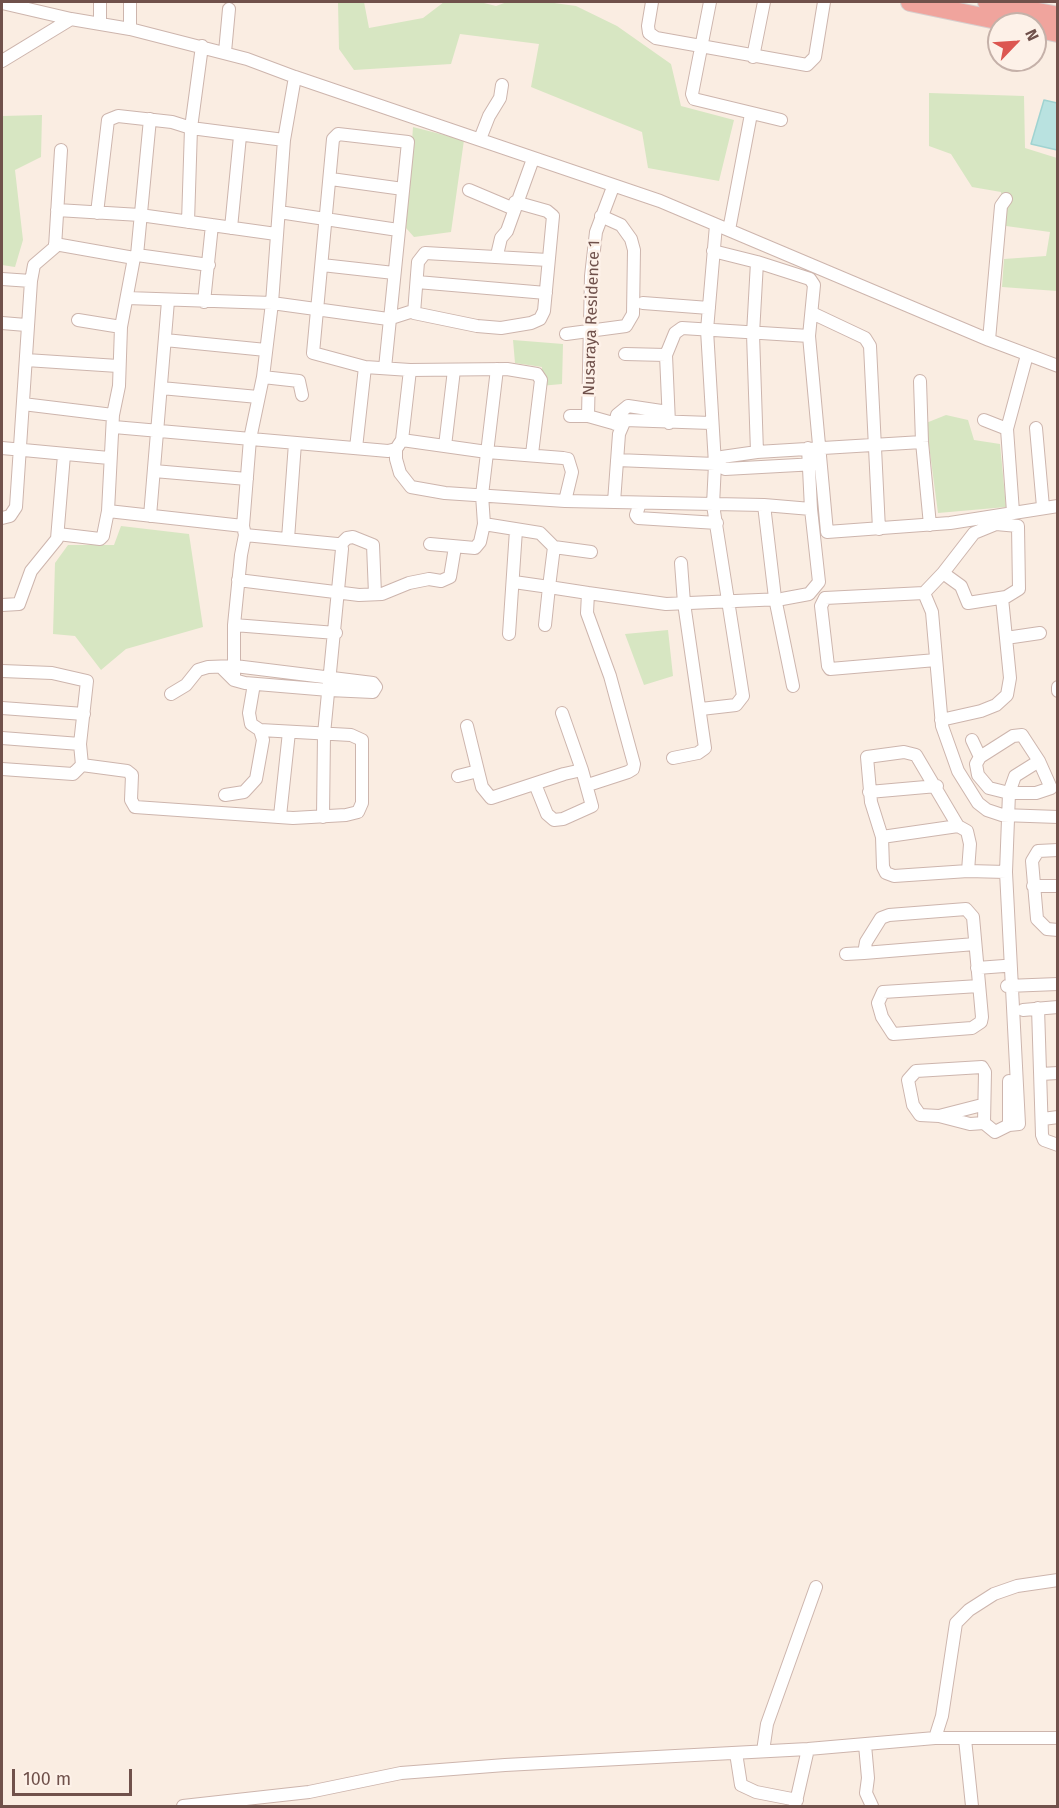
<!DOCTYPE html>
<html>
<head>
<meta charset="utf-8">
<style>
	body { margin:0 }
	#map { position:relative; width:1059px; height:1808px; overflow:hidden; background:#faede2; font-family:"Fira Sans",sans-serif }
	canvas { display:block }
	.frame { position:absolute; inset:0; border:3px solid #70514b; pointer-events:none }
	.north { position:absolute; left:987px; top:12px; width:60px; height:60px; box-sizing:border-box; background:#fdf1e8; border:2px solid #c5b1a9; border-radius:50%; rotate:65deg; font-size:16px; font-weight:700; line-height:24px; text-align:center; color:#70514b }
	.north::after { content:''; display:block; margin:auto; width:21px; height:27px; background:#dc5650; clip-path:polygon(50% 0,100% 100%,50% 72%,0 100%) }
	.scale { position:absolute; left:12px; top:1769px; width:120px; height:27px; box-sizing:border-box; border:3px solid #70514b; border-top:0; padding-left:8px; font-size:18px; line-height:21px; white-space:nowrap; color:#70514b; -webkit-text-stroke:4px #fdf1e8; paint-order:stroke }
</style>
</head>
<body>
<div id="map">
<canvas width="1059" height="1808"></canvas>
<div class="frame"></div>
<div class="north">N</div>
<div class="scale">100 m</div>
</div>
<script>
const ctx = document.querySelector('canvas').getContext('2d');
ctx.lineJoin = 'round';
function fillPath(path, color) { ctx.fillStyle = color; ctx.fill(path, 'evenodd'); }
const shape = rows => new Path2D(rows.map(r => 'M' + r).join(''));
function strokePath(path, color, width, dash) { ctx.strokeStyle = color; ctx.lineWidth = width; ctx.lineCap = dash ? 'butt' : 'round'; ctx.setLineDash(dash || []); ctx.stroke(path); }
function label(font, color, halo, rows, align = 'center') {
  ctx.font = font + ' "Fira Sans",sans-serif'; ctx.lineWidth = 5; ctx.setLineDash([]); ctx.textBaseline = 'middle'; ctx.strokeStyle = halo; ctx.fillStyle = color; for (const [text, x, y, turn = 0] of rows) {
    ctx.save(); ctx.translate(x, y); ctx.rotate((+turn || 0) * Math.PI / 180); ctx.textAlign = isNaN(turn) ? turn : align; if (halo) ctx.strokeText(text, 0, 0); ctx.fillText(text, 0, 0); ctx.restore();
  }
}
fillPath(shape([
	[338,2,364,2,369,28,423,18,444,2,480,2,496,6,507,2,547,2,576,6,617,26,671,64,681,106,734,120,719,181,648,168,642,132,531,87,539,44,460,34,451,64,354,70,339,49],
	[929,93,1024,96,1025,148,1057,158,1057,291,1002,287,1004,259,1046,256,1050,232,1006,226,1001,192,972,187,951,154,929,146],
	[42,115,41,157,15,170,23,240,15,267,2,265,2,116],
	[413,127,464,140,451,232,414,237,406,228],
	[513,340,563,344,562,384,540,386,542,367,515,363],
	[946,415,968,420,974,440,1000,444,1006,507,938,513,926,423],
	[121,526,189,534,203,627,126,649,101,670,75,636,53,634,55,563,68,545,114,545],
	[668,630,673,676,644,685,625,634]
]), '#d7e6c2');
const water = shape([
	[1044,100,1057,103,1057,150,1031,144,1044,100]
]);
fillPath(water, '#b9e2e0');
strokePath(water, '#a0d3d1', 1.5);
const minor = shape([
	[652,2,648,26,649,33,656,38,807,65,815,57,824,2],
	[710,2,692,94,694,99,781,120],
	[2,3,71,19,130,29,247,59,295,77,660,201,989,340,1058,366],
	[100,24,100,2],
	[130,29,130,2],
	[225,52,229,9],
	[753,57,764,2],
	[2,61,71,19],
	[480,139,489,116,500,98,502,85],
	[331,179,403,189],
	[469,190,514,209],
	[515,202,547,211,553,216,544,311,540,319,531,323,501,328,477,326,414,313,418,262,425,253,548,260],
	[57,210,140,215,276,234],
	[279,212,398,230],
	[97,213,108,120,118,116,172,122,191,128,202,46],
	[188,222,191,128,284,140],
	[231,228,240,136],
	[729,230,751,114],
	[55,244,134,258,137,255,209,265],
	[713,251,757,262],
	[137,255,150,119],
	[497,255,501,238,507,231,533,159],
	[322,265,394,273],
	[2,279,31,281],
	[417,282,546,293],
	[127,298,272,303,388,319,413,311],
	[204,302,212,225],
	[643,303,709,308],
	[812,313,865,338,870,346,879,529],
	[78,320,121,327],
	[2,323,26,325],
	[566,334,626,326,633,314,634,250,631,239,621,225,601,216],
	[165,340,266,350],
	[989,340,1001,206,1006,199],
	[625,354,666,355,675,333,682,328,809,336],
	[666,355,669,423],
	[26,360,118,366],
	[385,368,408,142,338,134,333,139,313,353,365,367,410,370,507,369,537,374,541,380,532,454],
	[497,369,482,495,484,524,540,533,554,547,549,587,588,593,587,613,610,676,634,764,633,769,628,772,588,785],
	[263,377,299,381,302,395],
	[920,381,922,442,930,525],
	[161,388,258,397],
	[23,404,113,415],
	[570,416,588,416,620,425],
	[588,416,591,276,596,232,613,187],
	[984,420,1007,429,1027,355],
	[615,424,617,415,628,406,668,412],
	[114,427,388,451,396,449,402,440,487,452,563,458,568,459,572,472,565,501],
	[1036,428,1043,507],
	[1007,429,1013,512],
	[402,440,410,370],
	[445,446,454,370],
	[2,448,109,458],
	[356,448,365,367],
	[396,449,396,459,400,473,411,487,445,493,565,501,764,505,811,509,808,448],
	[757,452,753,334,757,262,810,279,814,285,809,336,827,532,950,523,1058,506],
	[617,460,715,464,725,469,816,464],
	[715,464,722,457,757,452,922,442],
	[154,471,247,479],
	[614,502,619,434,625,420,711,423],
	[640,503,636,515,638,518,717,523],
	[764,505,775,598,793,686],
	[108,511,243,526],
	[150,516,168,301],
	[2,518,10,516,16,507,31,281,34,265,55,247,61,150],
	[996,524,1018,526,1019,589,1006,597,968,603,961,586,943,573,974,533,996,524],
	[58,534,100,539,103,536,108,511,113,415,119,386,121,327,134,258],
	[245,535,337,544,341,544,342,549,324,734,323,817],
	[288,539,295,443],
	[341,544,347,538,353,537,373,545,375,594],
	[430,544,475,548,480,542,484,524],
	[554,547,591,552],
	[943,573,924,593,932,612,942,726,958,771,978,803,987,810,1002,815,1058,817],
	[238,580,359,595,382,594,409,583,429,579,441,581,450,577,455,547],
	[514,582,549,587,545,625],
	[588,593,666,604,782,599,809,594,819,582,811,509],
	[924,593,825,598,821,606,828,666,830,669,936,660],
	[2,605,19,604,31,571,57,539,64,455],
	[234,625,336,633],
	[509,634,516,530],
	[1006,638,1040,633],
	[2,671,52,673,87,681,80,744,82,765],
	[234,680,234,625,241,555,245,535,243,526,250,439,263,377,272,303,284,140,295,77],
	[1058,687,1058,691],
	[171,694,186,685,198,670,208,667,235,666,316,676,373,683,376,687,373,692,329,690,245,683,234,680,221,667],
	[2,708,84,714],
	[701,709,736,705,743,696,713,505,715,464,707,330,716,225],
	[562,713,582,770],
	[941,720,981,711,996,705,1007,695,1010,678,1002,598],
	[467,726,478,771],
	[1022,735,1039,761,1051,788,1036,793,1009,793,989,788,978,775,976,764,980,757,1013,736,1022,735],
	[2,738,80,744],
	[972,740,980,757],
	[673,758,698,753,705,748,684,603,681,563],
	[2,769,73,774,82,765,127,771,132,775,131,800,135,807,293,818,346,815,358,812,362,803,362,740,351,735,260,730,251,724,249,713,254,684],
	[458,776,478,771,482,787,491,798,564,774,582,770,592,806,563,819,554,820,547,814,535,784],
	[869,792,937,786],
	[225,795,244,792,256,779,263,740,260,730],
	[280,816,289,732],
	[882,837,958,826],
	[1058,850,1038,851,1032,861,1037,919,1047,929,1058,930],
	[968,871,970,844,967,831,958,826,916,755,904,752,867,757,871,802,882,837,883,867,886,873,894,876,968,871,1006,872],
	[1033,886,1058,886],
	[975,944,864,953,866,942,881,918,889,915,966,909,973,917,982,1017,981,1022,972,1028,893,1034,882,1017,878,1003,883,992,979,986],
	[846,954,864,953],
	[977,968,1004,966],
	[1007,986,1058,984],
	[1038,1008,1042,1135,1044,1140,1058,1145],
	[1023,1010,1058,1007],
	[1041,1074,1058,1073],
	[1009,1081,1009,1125],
	[939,1116,982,1105],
	[1043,1119,1058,1117],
	[984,1123,985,1072,982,1067,916,1071,908,1080,913,1105,920,1115,939,1116,970,1124,984,1123,995,1132,1009,1125,1019,1124,1006,872,1009,793,1015,776,1039,761],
	[935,1738,1058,1738],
	[965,1739,972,1806],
	[865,1745,868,1778,866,1793,872,1806],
	[763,1751,767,1724,816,1587],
	[736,1753,741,1785,756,1792,797,1800],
	[183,1806,309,1792,401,1773,505,1765,808,1749,935,1738,942,1716,956,1623,969,1610,994,1594,1017,1586,1058,1580],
	[795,1806,808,1749]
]);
const highway = shape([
	[910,2,1016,24],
	[987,2,1058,16],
	[1035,28,1058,33]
]);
strokePath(minor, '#cdb5ad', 14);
strokePath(highway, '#d7cecd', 20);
strokePath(minor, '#fff', 12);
strokePath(highway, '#f0a49d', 18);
label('16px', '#70514b', '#fdf1e8', [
	["Nusaraya Residence 1",592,318,-88]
]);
</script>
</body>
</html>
